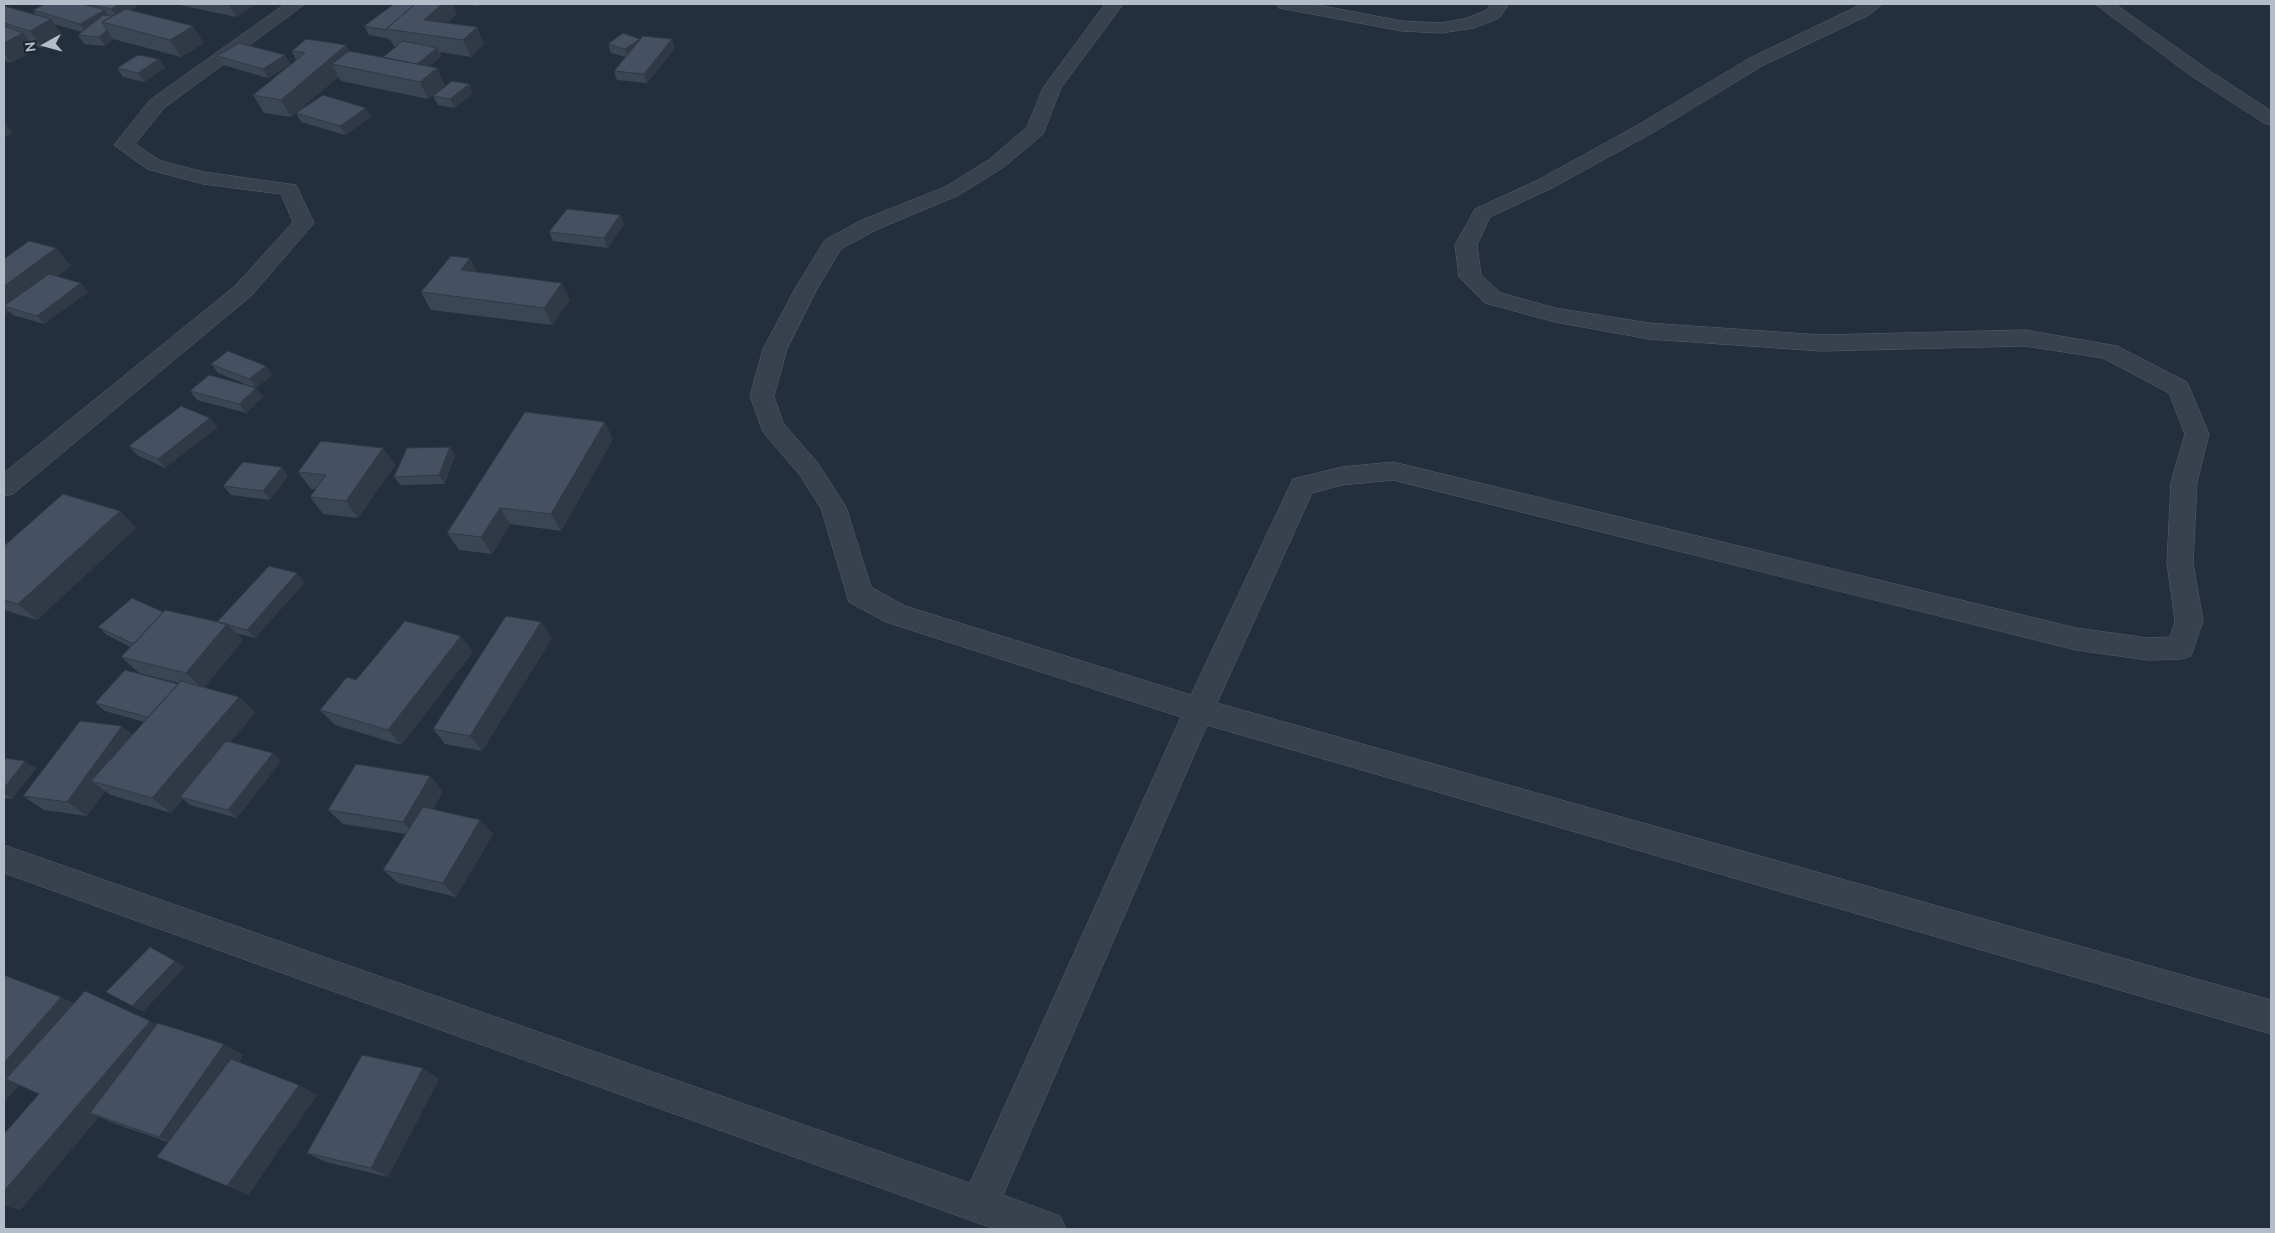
<!DOCTYPE html>
<html>
<head>
<meta charset="utf-8">
<style>
	body { margin:0 }
	#map { position:relative; width:2275px; height:1233px; overflow:hidden; background:#242f3e; font-family:Ubuntu,sans-serif }
	canvas { display:block }
	.frame { position:absolute; inset:0; border:5px solid #b4bcc9; pointer-events:none }
	.north { position:absolute; left:20px; top:20px; width:50px; height:50px; -webkit-text-stroke:4px #1d2633; paint-order:stroke; rotate:263deg; font-size:14px; font-weight:700; line-height:20px; text-align:center; color:#b4bcc9 }
	.north::after { content:''; display:block; margin:auto; width:18px; height:22px; background:#b4bcc9; clip-path:polygon(50% 0,100% 100%,50% 72%,0 100%) }
</style>
</head>
<body>
<div id="map">
<canvas width="2275" height="1233"></canvas>
<div class="frame"></div>
<div class="north">N</div>
</div>
<script>
const ctx = document.querySelector('canvas').getContext('2d');
ctx.lineJoin = 'round';
const shape = rows => new Path2D(rows.map(r => 'M' + r).join(''));
function strokePath(path, color, width, dash) { ctx.strokeStyle = color; ctx.lineWidth = width; ctx.lineCap = dash ? 'butt' : 'round'; ctx.setLineDash(dash || []); ctx.stroke(path); }
function fillPath(path, color) { ctx.fillStyle = color; ctx.fill(path, 'evenodd'); }
const minor = shape([
	[285,4,305,4,164,108,135,144,161,161,204,172,296,185,314,223,251,296,13,494,4,496,4,473,235,286,293,222,281,194,203,184,147,169,114,145,150,100,285,4],
	[1105,4,1123,4,1061,88,1043,134,1004,167,959,195,876,230,841,249,817,289,787,349,774,396,783,423,817,462,846,507,871,587,905,606,1191,695,1293,479,1342,467,1393,462,2076,628,2148,638,2170,637,2175,621,2167,563,2171,482,2185,434,2169,393,2103,358,2025,346,1821,351,1649,339,1555,322,1485,303,1459,277,1455,245,1475,209,1538,180,1638,125,1750,58,1862,4,1882,4,1869,15,1762,66,1652,133,1552,188,1490,217,1477,245,1481,275,1501,293,1555,308,1649,323,1821,335,2025,330,2117,346,2187,382,2209,434,2197,482,2193,563,2203,621,2191,656,2181,659,2148,660,2076,650,1393,480,1342,485,1312,493,1217,703,2271,1000,2271,1034,1207,725,1003,1195,1060,1216,1066,1229,995,1229,4,873,4,845,970,1183,1181,717,886,622,849,602,821,508,799,474,763,432,750,396,763,349,795,289,825,240,862,220,945,187,990,159,1027,127,1043,88,1105,4],
	[1276,4,1312,4,1402,21,1441,23,1464,19,1487,10,1491,4,1509,4,1499,18,1474,28,1441,33,1402,31,1285,9,1279,8,1276,4],
	[2095,4,2115,4,2204,67,2271,111,2271,125,2264,123,2190,75,2095,4]
]);
strokePath(minor, '#565f6c', 1);
fillPath(minor, '#38414e');
fillPath(shape([
	[92,4,140,4,130,10,204,43,181,57,113,39,105,46,84,44,78,35,82,32,54,24,63,36,42,48,31,45,35,50,11,63,4,60,4,6,36,15,33,10,92,7,91,5],
	[175,4,252,4,253,6,236,17],
	[394,4,452,4,457,14,447,23,477,27,484,44,471,57,440,52,441,57,429,66,445,85,428,99,341,81,338,77,297,112,371,117,345,135,301,122,296,113,291,117,264,113,253,95,296,60,292,51,346,45,349,51,383,57,396,47,394,46,390,39,369,35,364,26],
	[462,4,479,4,477,6],
	[640,40,675,48,647,83,617,80,614,71,626,57,611,53,608,44],
	[285,55,290,64,268,78,223,65,217,56],
	[159,59,165,68,144,82,123,77,117,68],
	[469,84,473,93,454,108,438,105,433,96],
	[620,215,624,224,608,248,553,241,549,232],
	[56,248,71,266,56,276,88,292,44,324,13,315,9,311,4,315,4,259],
	[421,292,570,300,552,325,431,310],
	[211,364,266,366,272,375,256,388,263,397,246,413,197,400,190,391,255,388,218,373],
	[218,427,165,468,137,455,129,446],
	[613,439,561,531,510,524,492,554,459,550,447,533],
	[450,447,455,455,445,484,400,485,394,477],
	[383,448,395,465,358,518,323,514,310,497,316,489,311,489,298,472],
	[288,476,270,500,231,495,223,486],
	[120,511,136,528,37,620,4,610,4,546],
	[305,582,255,638,235,633,243,640,204,687,239,697,255,713,230,742,273,753,281,761,237,818,190,805,183,799,171,813,111,795,105,791,87,816,44,810,23,796,133,734,144,722,105,711,95,703,178,684,179,683,139,673,121,657,131,647,107,635,98,627,163,612,217,622],
	[461,636,473,652,401,745,335,725,320,710,356,680],
	[552,638,482,751,445,744,433,729],
	[4,758,36,768,12,799,4,798],
	[430,776,443,791,433,809,480,820,493,834,456,897,398,883,383,870,406,834,343,824,328,810],
	[4,975,73,1003,157,1024,243,1055,239,1062,317,1095,248,1195,168,1142,113,1123,99,1117,20,1210,4,1205,4,1134,39,1094,19,1085,4,1102],
	[439,1079,388,1177,326,1162,307,1153]
]), '#3b4654');
fillPath(shape([
	[120,4,140,4,117,18,111,9],
	[228,4,252,4,253,6,236,17],
	[442,4,452,4,457,14,434,36,424,20],
	[105,10,111,19,102,22,86,33,80,24],
	[51,19,63,36,42,48,30,31],
	[193,26,204,43,181,57,170,40],
	[477,27,484,44,471,57,463,40],
	[107,30,113,39,105,46,99,37],
	[23,33,35,50,11,63,4,53,4,43],
	[640,39,643,47,628,58,625,49],
	[672,39,675,48,647,83,644,74],
	[346,45,355,62,332,64,338,77,291,117,281,100],
	[437,48,441,57,419,74,415,65],
	[285,55,290,64,268,78,263,69],
	[159,59,165,68,144,82,138,73],
	[437,68,445,85,428,99,420,82],
	[469,84,473,93,454,108,450,99],
	[366,108,371,117,345,135,340,126],
	[4,121,13,133,4,138],
	[620,215,624,224,608,248,604,238],
	[56,248,71,266,13,308,4,306,9,311,4,315,4,286],
	[470,258,479,276,461,270],
	[81,283,88,292,44,324,37,316],
	[562,283,570,300,552,325,544,308],
	[266,366,272,375,256,388,249,379],
	[256,388,263,397,246,413,239,404],
	[210,418,218,427,165,468,158,459],
	[605,422,613,439,561,531,551,514],
	[450,447,455,455,445,484,439,475],
	[383,448,395,465,358,518,346,501],
	[282,467,288,476,270,500,263,491],
	[500,508,510,524,492,554,481,537],
	[120,511,136,528,37,620,18,604],
	[297,573,305,582,255,638,247,630],
	[541,622,552,638,482,751,470,736],
	[227,624,243,640,203,689,186,673],
	[461,636,473,652,401,745,388,730],
	[239,697,255,713,183,798,180,797,183,799,171,813,152,798],
	[122,726,141,741,91,781,105,791,87,816,67,802],
	[273,753,281,761,237,818,228,810],
	[25,761,36,768,12,799,4,793,4,788],
	[430,776,443,791,417,836,403,822],
	[480,820,493,834,456,897,443,883],
	[175,961,185,967,143,1012,132,1006],
	[61,997,83,1008,4,1102,4,1063],
	[150,1021,171,1032,90,1113,99,1117,20,1210,4,1205,4,1191],
	[224,1044,243,1055,181,1146,159,1137],
	[423,1068,439,1079,388,1177,371,1168],
	[299,1085,317,1095,248,1195,227,1186]
]), '#303945');
const building = shape([
	[45,4,82,4,105,10,80,24,33,10,45,4],
	[92,4,120,4,111,9,91,5,92,4],
	[394,4,415,4,386,29,386,30,364,26,394,4],
	[415,4,442,4,424,20,477,27,463,40,386,29,415,4],
	[4,6,51,19,30,31,4,23,4,6],
	[126,9,193,26,170,40,102,22,126,9],
	[103,15,113,16,102,22,107,30,99,37,78,35,103,15],
	[4,26,23,33,4,43,4,26],
	[623,33,640,39,625,49,608,44,623,33],
	[643,36,672,39,644,74,614,71,643,36],
	[306,39,346,45,281,100,253,95,305,53,292,51,306,39],
	[403,41,437,48,417,64,383,57,403,41],
	[239,43,285,55,263,69,217,56,239,43],
	[349,51,437,68,420,82,332,64,349,51],
	[138,55,159,59,138,73,117,68,138,55],
	[452,81,469,84,450,99,433,96,452,81],
	[323,95,366,108,340,126,296,113,323,95],
	[567,209,620,215,604,238,549,232,567,209],
	[29,241,56,248,4,286,4,259,29,241],
	[451,256,470,258,461,270,562,283,544,308,421,292,451,256],
	[49,274,81,283,37,316,4,306,49,274],
	[228,351,266,366,249,379,211,364,228,351],
	[209,375,256,388,239,404,190,391,209,375],
	[181,406,210,418,158,459,129,446,181,406],
	[525,412,605,422,551,514,500,508,481,537,447,533,525,412],
	[321,441,383,448,346,501,310,497,326,475,298,472,321,441],
	[450,447,439,475,394,477,407,448,450,447],
	[243,462,282,467,263,491,223,486,243,462],
	[63,494,120,511,18,604,4,600,4,546,63,494],
	[269,566,297,573,247,630,217,622,269,566],
	[132,598,163,612,134,644,98,627,132,598],
	[165,610,227,624,186,673,121,657,165,610],
	[506,616,541,622,470,736,433,729,506,616],
	[405,621,461,636,388,730,320,710,347,677,356,680,405,621],
	[125,670,178,684,148,717,95,703,125,670],
	[181,681,239,697,152,798,91,781,181,681],
	[80,721,122,726,67,802,23,796,80,721],
	[226,741,273,753,228,810,180,797,226,741],
	[4,758,25,761,4,788,4,758],
	[356,764,430,776,403,822,328,810,356,764],
	[423,807,480,820,443,883,383,870,423,807],
	[150,947,175,961,132,1006,106,992,150,947],
	[4,975,61,997,4,1063,4,975],
	[85,991,150,1021,4,1191,4,1134,39,1094,6,1079,85,991],
	[158,1023,224,1044,159,1137,90,1113,158,1023],
	[362,1055,423,1068,371,1168,307,1153,362,1055],
	[231,1059,299,1085,227,1186,157,1157,231,1059]
]);
fillPath(building, '#455162');
strokePath(building, '#303945', 1);
</script>
</body>
</html>
